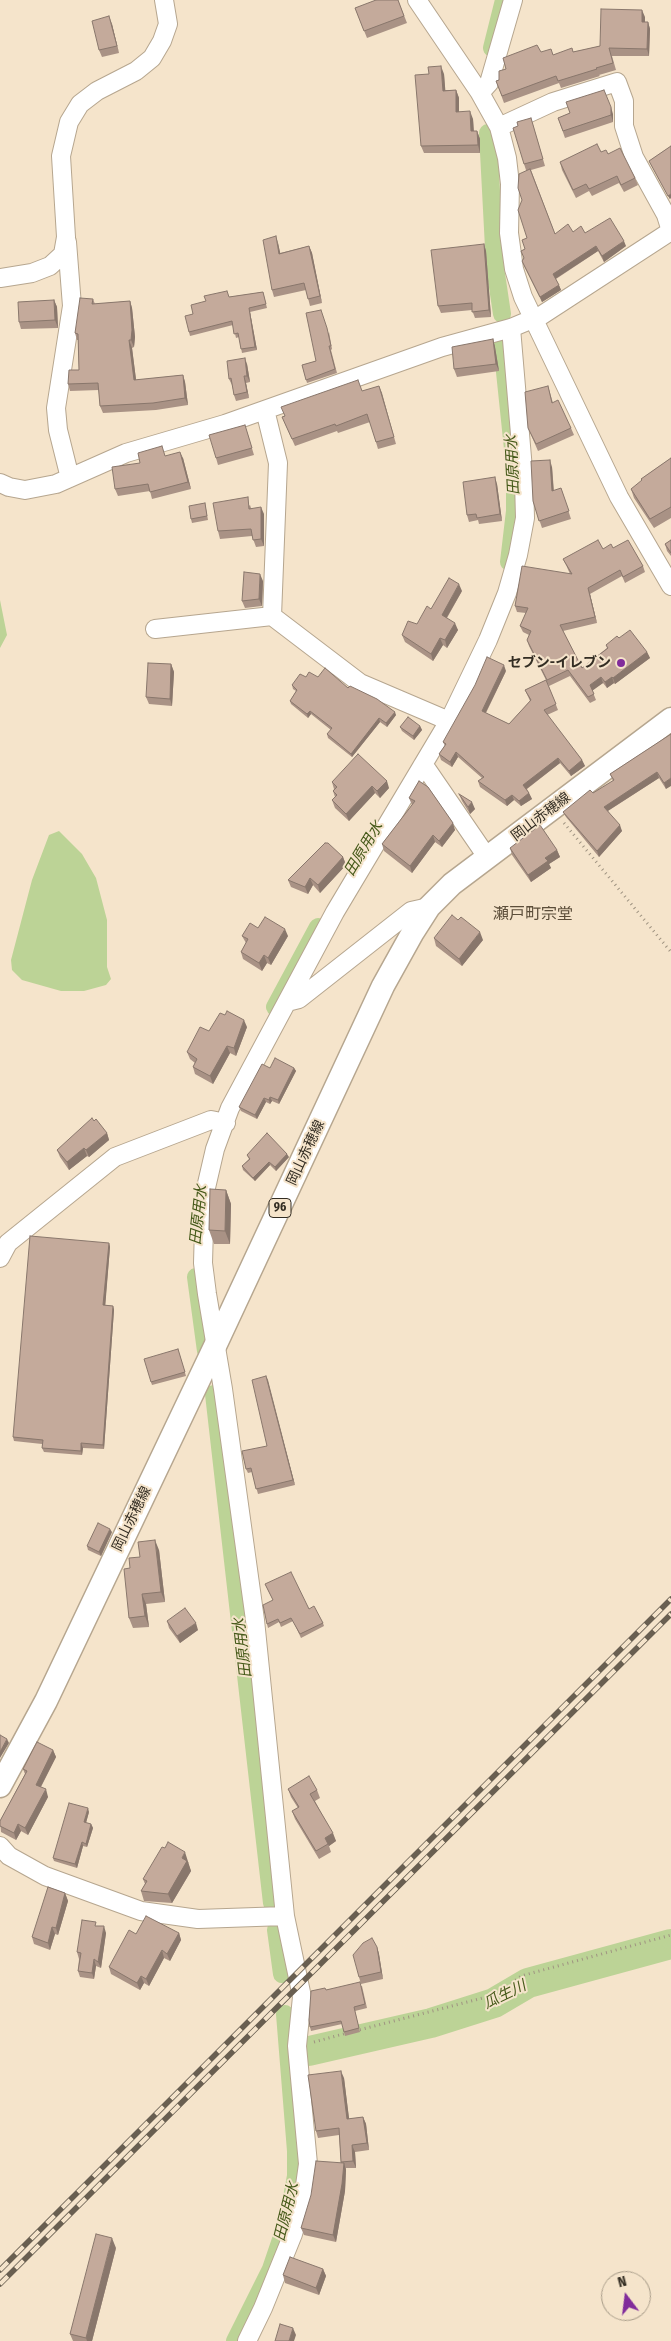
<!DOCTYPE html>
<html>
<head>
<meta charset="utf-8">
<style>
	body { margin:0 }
	#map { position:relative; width:671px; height:2341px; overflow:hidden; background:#f5e4cb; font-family:"Fira Sans Condensed",sans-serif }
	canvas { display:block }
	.north { position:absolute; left:601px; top:2271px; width:50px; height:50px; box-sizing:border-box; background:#f5e4cb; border:1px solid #a79b88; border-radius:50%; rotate:345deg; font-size:14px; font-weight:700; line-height:20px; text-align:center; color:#332d23 }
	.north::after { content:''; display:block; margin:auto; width:18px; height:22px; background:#812c9b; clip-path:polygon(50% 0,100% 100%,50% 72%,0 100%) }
</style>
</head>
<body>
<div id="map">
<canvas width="671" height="2341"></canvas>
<div class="north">N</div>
</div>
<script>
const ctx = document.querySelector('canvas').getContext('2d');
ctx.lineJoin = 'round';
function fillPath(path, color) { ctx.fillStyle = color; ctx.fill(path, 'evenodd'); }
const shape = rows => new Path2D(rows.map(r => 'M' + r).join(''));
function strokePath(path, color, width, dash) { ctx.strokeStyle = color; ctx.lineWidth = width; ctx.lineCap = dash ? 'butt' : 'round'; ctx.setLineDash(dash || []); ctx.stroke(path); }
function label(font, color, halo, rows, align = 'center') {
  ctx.font = font + ' "Fira Sans Condensed","Noto Sans JP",sans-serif'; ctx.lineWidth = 4; ctx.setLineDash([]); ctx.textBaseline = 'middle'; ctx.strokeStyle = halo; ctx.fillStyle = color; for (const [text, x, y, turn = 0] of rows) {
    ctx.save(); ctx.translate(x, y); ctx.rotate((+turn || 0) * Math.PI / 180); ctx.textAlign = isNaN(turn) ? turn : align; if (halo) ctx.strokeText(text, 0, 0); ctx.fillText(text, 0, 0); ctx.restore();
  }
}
fillPath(shape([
	[0,600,7,635,0,648],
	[59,831,82,854,96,878,107,920,107,967,111,979,106,985,84,991,61,991,22,980,12,970,11,960,32,880,49,835]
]), '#bcd396');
strokePath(shape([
	[492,48,504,0],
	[488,133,495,267,502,314],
	[502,343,515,468,515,511,509,562],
	[275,1007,318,927],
	[196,1277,206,1351],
	[214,1394,272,1903],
	[276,1930,282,1974],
	[235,2341,271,2269,288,2219,296,2176,296,2151,285,2014]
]), '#bcd396', 18);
strokePath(shape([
	[309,2051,431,2023,494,2003,528,1983,671,1944]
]), '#bcd396', 30);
const minor = shape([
	[417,0,480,93,499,127,507,158,510,184,509,233,514,269,523,297,619,497,671,586],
	[480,93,489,83,513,0],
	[499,127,553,102,617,82,624,101,624,126,634,157,666,215,671,231],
	[67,242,72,306,56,408,58,430,70,478],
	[0,278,32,273,50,266,63,254,66,237,61,156,69,122,80,104,97,91,136,71,152,58,162,41,168,24,164,0],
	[265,410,278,463,272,616,360,683,449,721],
	[0,483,9,487,25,490,56,484,126,453,225,424,442,347,511,328,542,315,671,231],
	[155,629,272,616],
	[422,766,428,771,487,857],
	[287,1002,299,999,411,911,429,907],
	[0,1258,8,1243,115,1157,211,1120,226,1123],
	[0,1846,9,1856,45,1876,141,1911,198,1919,285,1916],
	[247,2341,263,2308,293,2234,303,2200,308,2164,297,2046,302,1997,285,1916,255,1620,223,1389,207,1294,203,1263,205,1192,215,1149,230,1108,335,912,449,721,488,640,507,593,518,555,525,518,524,481,511,328]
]);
const major = shape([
	[0,1786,46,1701,216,1344,383,986,413,932,429,907,452,884,671,719]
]);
strokePath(minor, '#b6a68f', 20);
strokePath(major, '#b6a68f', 25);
strokePath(shape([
	[564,823,671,952],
	[355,2031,498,1994,521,1976,671,1935],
	[314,2042,347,2033]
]), '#9f9381', 3, [1, 4]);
strokePath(minor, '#fff', 18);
strokePath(major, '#fff', 22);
const rail = shape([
	[0,2270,671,1599],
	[0,2284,671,1614]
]);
strokePath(rail, '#695f51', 5.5);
strokePath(rail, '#f5e4cb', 4, [11]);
fillPath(shape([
	[398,0,407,23,367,38,355,8],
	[645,17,645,22,648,22,650,29,649,56,612,56,616,70,599,75,600,76,561,88,559,83,504,103,496,81,499,80,506,69,541,52,553,55,573,52,600,46],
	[112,24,119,53,102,57,99,50],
	[444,74,445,90,456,90,459,98,459,112,473,119,474,131,477,131,480,139,480,153,424,153,421,146],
	[570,113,613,114,613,122,565,138,558,118],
	[531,118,545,166,531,170,555,234,573,232,585,233,626,246,604,262,598,251,556,279,561,290,542,302,524,266,522,261,524,258,521,251,525,249,527,238,522,200,526,170,524,164,518,126],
	[671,146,670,199,649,161],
	[601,152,608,154,635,178,638,185,624,192,619,183,592,196,589,191,576,198,562,170,560,162],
	[278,243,280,253,309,246,312,253,322,303,310,306,306,290,274,297,272,290],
	[484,244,486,251,491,317,475,318,472,310,441,313,438,306],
	[263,292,267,308,250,312,257,350,242,353,239,337,236,338,233,325,190,336,189,332,193,314,229,297],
	[93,299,95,304,130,301,132,308,135,337,134,347,132,348,136,380,183,375,185,382,188,405,156,410,103,413,100,406,99,390,70,391,68,384,79,370,78,340,77,340,75,333],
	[54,300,57,307,58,328,21,329,19,322],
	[329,332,332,349,331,350,337,373,307,383,302,365,316,361],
	[493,339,495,347,499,371,457,377,454,369],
	[247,364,250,382,246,383,249,398,236,401,234,395,232,384,232,385,229,379],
	[379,386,396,444,378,449,370,422,338,433,337,431,295,446,282,417],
	[548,386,553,403,571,428,574,435,538,451,528,428],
	[245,425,254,455,218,465,216,458],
	[165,456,183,458,191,489,152,499,150,491,118,496,115,489,140,463],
	[671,458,671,518,654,528,634,498,631,489,642,481,641,479],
	[552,467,554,491,561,488,571,519,542,528,533,501],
	[497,484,502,521,479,524,478,520,469,522,467,515],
	[205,503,208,520,192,523,191,519],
	[250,505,251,508,264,514,264,546,256,547,252,536,220,539,218,531],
	[671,540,671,556,667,551,665,544],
	[613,548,643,566,645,572,625,583,622,576,590,594,597,623,563,631,582,668,607,648,606,645,619,638,647,652,650,658,615,684,614,683,607,688,603,683,592,690,596,700,590,703,570,676,549,686,547,682,558,710,547,715,582,760,585,766,571,776,560,763,527,789,532,799,521,806,514,800,507,806,480,787,478,781,482,778,458,757,452,767,441,760,439,754,445,746,443,742,506,671,486,713,509,724,530,701,525,690,546,680,529,646,527,640,529,635,523,632,520,626,526,613,517,612,515,606,570,574,566,565,563,559,603,549],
	[263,581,262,606,245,608,242,601],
	[462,591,447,618,458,630,447,648,443,645,433,661,405,642,402,635],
	[171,664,174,672,172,706,149,704,146,697],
	[306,677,318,677,348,688,396,715,387,727,380,722,352,757,328,738,327,734,331,730,311,714,308,718,291,704,290,701,296,691,293,689,292,685],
	[420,726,422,730,414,740,402,731,400,727],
	[671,734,666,789,659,778,608,811,622,831,599,857,566,817,563,812,613,781,610,774],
	[419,781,455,830,442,847,435,842,412,873,384,851,382,844,412,805,409,798],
	[332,782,389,788,380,798,375,793,349,821,335,808,332,800,335,797,333,791,334,789],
	[459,794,475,809,470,814,462,801],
	[510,848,557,850,560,857,549,864,551,868,531,882,512,855],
	[343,857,346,865,320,893,313,885,308,894,291,887,288,880],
	[258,928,288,936,271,965,267,963,262,971,243,959,241,952,246,943,242,936],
	[434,938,483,940,462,966,436,946],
	[247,1027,236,1056,230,1053,213,1084,195,1074,193,1067,195,1063,190,1059,187,1052,209,1031],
	[270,1068,294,1068,296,1071,279,1104,272,1101,270,1104,266,1102,257,1119,241,1111,239,1107],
	[107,1133,109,1140,89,1157,87,1156,69,1170,60,1157,57,1150],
	[247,1155,289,1157,276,1171,270,1165,255,1181,243,1170,242,1166,249,1159],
	[226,1190,231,1204,230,1244,214,1244,209,1230],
	[109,1243,110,1247,105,1305,113,1306,114,1310,104,1449,83,1448,82,1455,44,1452,42,1448,42,1444,14,1441,13,1437],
	[178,1349,186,1376,152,1385,151,1382],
	[266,1376,295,1485,258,1494,252,1472,248,1473,246,1469,267,1446],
	[112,1532,101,1556,88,1550,87,1546],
	[159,1550,165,1602,146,1604,149,1627,133,1628,129,1618,130,1568,140,1557],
	[265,1584,309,1609,323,1623,324,1626,301,1638,293,1621,281,1627,279,1622,268,1628,267,1624,273,1600],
	[167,1621,198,1630,180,1643,169,1628],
	[53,1750,56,1757,41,1787,48,1797,28,1835,21,1831,16,1840,1,1832,0,1821,25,1774,23,1769],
	[288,1789,317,1790,320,1798,315,1801,336,1841,329,1846,331,1852,319,1859,295,1819,292,1811,298,1808,291,1797],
	[89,1812,86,1823,91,1824,93,1828,87,1847,83,1846,77,1868,54,1861,53,1858],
	[189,1862,188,1863,191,1871,172,1903,144,1901,141,1891,145,1884,143,1879],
	[65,1893,68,1901,58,1935,55,1934,50,1950,34,1944,32,1937],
	[97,1926,106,1933,101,1968,96,1966,94,1979,80,1977,78,1971,79,1959,77,1952],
	[179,1933,181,1940,170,1961,164,1958,149,1986,144,1983,140,1990,111,1974,109,1967,136,1934],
	[377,1947,379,1954,383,1979,361,1984,359,1977],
	[362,1986,367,2008,355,2011,360,2032,345,2036,342,2024,311,2031,310,2027,326,1990],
	[344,2078,349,2119,363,2117,366,2124,369,2150,355,2152,356,2168,346,2168,345,2191,336,2242,304,2235,301,2228,341,2162,339,2135,318,2138,316,2131],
	[116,2248,92,2341,73,2341,70,2334],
	[323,2269,326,2276,319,2295,285,2283,283,2275]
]), '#a99285');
fillPath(shape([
	[642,10,645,17,645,29,642,22],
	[109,16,112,24,119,53,117,46],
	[648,22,650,29,649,56,647,49],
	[441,66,444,74,446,98,443,91],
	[456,90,459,98,459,120,456,112],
	[611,107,613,114,613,122,611,115],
	[470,111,473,119,474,139,471,131],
	[477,131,480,139,480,153,478,145],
	[671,194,671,198,670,199,668,196],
	[276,236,278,243,282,261,279,254],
	[624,241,626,246,604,262,602,256],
	[484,244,486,251,491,317,489,310],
	[309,246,312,253,322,303,320,296],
	[596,246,598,251,555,279,553,274],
	[559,285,561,290,542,302,540,297],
	[54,300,57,307,58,328,55,320],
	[130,301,132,308,135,337,134,347,131,340],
	[249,308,250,312,257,350,255,347],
	[493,339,495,347,499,371,496,364],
	[129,340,132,348,137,387,134,380],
	[245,358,247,364,250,382,247,376],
	[183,375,185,382,188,405,185,398],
	[244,376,246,383,249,398,247,392],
	[379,386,382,393,396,444,394,437],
	[180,452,183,458,191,489,188,482],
	[550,460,552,467,554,499,552,491],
	[495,477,497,484,502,521,500,514],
	[261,507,264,514,264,546,261,539],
	[260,574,263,581,262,606,259,599],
	[459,584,462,591,444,622,442,615],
	[588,588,590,594,597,623,595,617],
	[455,623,458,630,447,648,445,640],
	[440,638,443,645,433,661,431,654],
	[647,652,650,658,615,684,613,678],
	[171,664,174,672,172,706,170,699],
	[504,665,506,671,484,716,482,711],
	[601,677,603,683,592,691,590,685],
	[612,677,614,683,607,688,605,682],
	[310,711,311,714,308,718,307,714],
	[395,712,396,715,387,727,386,723],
	[379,718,380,722,352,757,351,754],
	[420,726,422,730,414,740,413,736],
	[456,752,458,757,452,767,450,762],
	[558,758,560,763,525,790,523,785],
	[582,760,585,766,571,776,569,771],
	[657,772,659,778,606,812,604,807],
	[671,778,671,786,666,789,664,783],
	[387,781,389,788,380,798,377,791],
	[372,786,375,793,349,821,346,814],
	[529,793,532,799,521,806,519,801],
	[512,795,514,800,507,806,505,800],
	[472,802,475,809,470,814,468,807],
	[453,823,455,830,442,847,439,841],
	[620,825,622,831,599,857,597,851],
	[433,835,435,842,412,873,410,866],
	[557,850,560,857,549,864,551,868,531,882,528,875,545,858],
	[343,857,346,865,320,893,318,885],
	[310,878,313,885,308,894,305,887],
	[285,929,288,936,271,965,268,958],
	[480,932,483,940,462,966,459,959],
	[264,955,267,963,262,971,259,963],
	[244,1020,247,1027,236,1056,234,1048],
	[227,1046,230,1053,213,1084,210,1076],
	[294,1068,296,1071,279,1104,278,1100],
	[270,1097,272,1101,270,1104,269,1100],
	[264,1098,266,1102,257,1119,255,1115],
	[107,1133,109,1140,89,1157,86,1150],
	[84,1148,87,1156,69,1170,67,1162],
	[287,1154,289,1157,276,1171,275,1167],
	[269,1162,270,1165,255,1181,253,1178],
	[226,1190,231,1204,230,1244,225,1231],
	[109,1243,110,1247,105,1309,103,1305],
	[113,1306,114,1310,104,1449,103,1445],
	[266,1376,268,1380,295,1485,293,1480],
	[81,1443,83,1448,82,1455,81,1451],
	[110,1529,112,1532,101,1556,99,1552],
	[155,1540,159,1550,165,1602,161,1592],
	[142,1594,146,1604,149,1627,145,1616],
	[196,1623,198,1630,180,1643,177,1636],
	[7,1739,9,1743,0,1758,0,1752],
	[53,1750,56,1757,38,1792,36,1785],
	[46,1789,48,1797,28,1835,25,1828],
	[88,1808,89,1812,85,1826,84,1822],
	[18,1824,21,1831,16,1840,14,1833],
	[91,1824,93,1828,87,1847,86,1844],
	[333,1833,336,1841,329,1846,325,1838],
	[82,1842,83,1846,77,1868,75,1864],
	[185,1852,191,1871,172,1903,168,1894,182,1858],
	[65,1893,68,1901,58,1935,56,1928],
	[104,1926,106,1933,101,1968,98,1962],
	[52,1927,55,1934,50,1950,48,1943],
	[179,1933,181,1940,170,1961,167,1954],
	[377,1947,379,1954,383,1979,381,1972],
	[162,1950,164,1958,149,1986,146,1979],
	[94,1959,96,1966,94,1979,92,1973],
	[141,1976,144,1983,140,1990,137,1983],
	[341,2071,344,2078,350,2126,347,2119],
	[363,2117,366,2124,369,2150,367,2143],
	[352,2145,355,2152,356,2168,353,2161],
	[344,2163,346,2170,345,2191,336,2242,333,2235],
	[112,2238,116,2248,92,2341,87,2341,86,2338],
	[323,2269,326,2276,319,2295,316,2288],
	[293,2328,296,2335,294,2341,289,2341]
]), '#89776c');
const building = shape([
	[376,0,398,0,404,16,364,31,355,8,376,0],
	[601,9,642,10,642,22,648,22,647,49,609,48,613,63,596,68,597,69,558,81,556,76,502,96,496,81,499,80,499,71,506,69,503,58,537,45,541,52,551,49,553,55,572,48,573,52,600,46,601,9],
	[109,16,117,46,99,50,92,21,109,16],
	[441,66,443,91,456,90,456,112,470,111,471,131,477,131,478,145,421,146,415,75,429,74,428,67,441,66],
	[604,90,611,107,611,115,563,131,558,118,570,113,566,102,604,90],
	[531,118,543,159,524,164,513,128,518,126,517,122,531,118],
	[597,144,601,152,606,150,608,154,620,148,635,178,621,185,617,176,589,189,586,184,573,190,560,162,597,144],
	[671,146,671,194,668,196,649,161,671,146],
	[530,169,555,234,568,224,573,232,581,226,585,233,610,218,624,241,602,256,596,246,553,274,559,285,540,297,522,261,524,258,521,251,525,249,522,240,527,238,518,210,522,200,518,188,519,174,530,169],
	[276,236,279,254,309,246,320,296,308,299,304,283,272,290,263,240,276,236],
	[484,244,489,310,472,312,472,303,438,306,431,250,484,244],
	[227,291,229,297,263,292,266,304,249,308,255,347,241,349,238,333,234,334,232,321,189,332,185,316,193,314,191,305,206,301,204,296,227,291],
	[80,298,93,299,92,304,130,301,132,330,131,340,129,340,134,380,183,375,185,398,153,403,100,406,98,383,68,384,69,370,79,370,78,334,75,333,80,298],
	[54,300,55,320,19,322,18,302,54,300],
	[321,310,327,328,331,346,329,346,335,369,306,380,302,365,316,361,306,313,321,310],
	[493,339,496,364,454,369,452,347,493,339],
	[245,358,247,376,244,376,247,392,234,395,231,378,229,379,227,361,245,358],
	[358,380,362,391,379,386,394,437,376,442,367,414,336,426,335,424,292,439,282,417,285,416,281,407,358,380],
	[548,386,552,403,558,400,571,428,536,444,528,428,525,392,548,386],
	[245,425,252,448,216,458,209,435,245,425],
	[162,446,165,456,180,452,188,482,150,492,148,484,115,489,112,467,140,463,138,453,162,446],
	[671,458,671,507,650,519,631,489,642,480,641,479,671,458],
	[550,460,552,491,561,488,569,511,539,521,533,501,531,461,550,460],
	[495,477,500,514,477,518,476,514,467,515,463,482,495,477],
	[248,497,249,509,261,507,261,539,253,540,251,529,218,531,213,503,248,497],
	[205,503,207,516,191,519,189,506,205,503],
	[598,540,603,549,611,544,613,548,628,540,643,566,623,577,620,570,588,588,595,617,560,625,582,668,608,648,606,645,617,636,619,638,630,630,647,652,613,678,612,677,605,682,601,677,590,685,594,694,588,697,568,670,547,680,527,640,531,631,520,626,528,608,515,606,522,566,572,574,563,559,598,540],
	[671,540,671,553,665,544,671,540],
	[244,572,260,574,259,599,242,601,244,572],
	[449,578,459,584,442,615,455,623,445,640,440,638,431,654,402,635,408,621,417,624,427,606,431,609,449,578],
	[487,657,504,665,482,711,509,724,531,700,525,690,546,680,556,704,544,710,582,760,569,771,558,758,523,785,529,793,519,801,512,795,505,800,478,781,484,777,456,752,450,762,439,754,446,744,443,742,475,685,487,657],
	[148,663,171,664,170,699,146,697,148,663],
	[325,668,348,688,350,686,377,699,395,712,386,723,379,718,351,754,327,734,332,728,310,711,307,714,290,701,297,690,292,685,300,674,306,677,309,672,318,677,325,668],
	[408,717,420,726,413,736,400,727,408,717],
	[671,734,671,778,664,783,657,772,604,807,620,825,597,851,563,812,590,790,593,793,614,780,610,774,671,734],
	[358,754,387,781,377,791,372,786,346,814,332,800,337,795,333,791,337,787,332,782,358,754],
	[419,781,428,787,453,823,439,841,433,835,410,866,382,844,415,801,409,798,419,781],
	[459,794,472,802,468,807,459,794],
	[540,825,557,850,545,858,548,861,528,875,510,848,540,825],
	[325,843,328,843,343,857,318,885,310,878,305,887,288,880,325,843],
	[452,915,458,920,461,917,480,932,459,959,434,938,452,915],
	[265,917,285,929,268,958,264,955,259,963,241,952,248,939,242,936,250,923,258,928,265,917],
	[227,1011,244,1020,234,1048,227,1046,210,1076,193,1067,197,1059,187,1052,200,1027,209,1031,220,1013,225,1015,227,1011],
	[275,1058,294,1068,278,1100,270,1097,269,1100,264,1098,255,1115,239,1107,262,1064,270,1068,275,1058],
	[92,1118,94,1121,96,1119,107,1133,86,1150,84,1148,67,1162,57,1150,92,1118],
	[267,1133,287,1154,275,1167,269,1162,253,1178,242,1166,250,1159,247,1155,267,1133],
	[210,1189,226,1190,225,1231,209,1230,210,1189],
	[30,1236,109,1243,103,1305,113,1306,103,1445,81,1443,81,1451,42,1448,43,1440,13,1437,30,1236],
	[178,1349,185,1372,151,1382,144,1359,178,1349],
	[266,1376,293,1480,256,1489,251,1468,246,1469,242,1451,267,1446,252,1380,266,1376],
	[98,1523,110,1529,99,1552,87,1546,98,1523],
	[155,1540,161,1592,142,1594,145,1616,129,1618,124,1569,130,1568,129,1558,140,1557,138,1542,155,1540],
	[291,1572,309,1609,314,1606,323,1623,300,1634,291,1618,280,1623,278,1619,267,1624,263,1605,273,1600,265,1584,291,1572],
	[185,1608,196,1623,177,1636,167,1621,185,1608],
	[0,1735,7,1739,0,1752,0,1735],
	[37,1742,53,1750,36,1785,46,1789,25,1828,18,1824,14,1833,0,1826,0,1821,27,1771,23,1769,37,1742],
	[309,1776,317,1790,310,1794,333,1833,325,1838,328,1844,316,1851,292,1811,299,1807,288,1789,309,1776],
	[69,1803,88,1808,84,1822,91,1824,86,1844,82,1842,75,1864,53,1858,69,1803],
	[168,1842,185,1852,182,1858,187,1861,168,1894,141,1891,147,1881,143,1879,162,1847,165,1848,168,1842],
	[48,1887,65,1893,56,1928,52,1927,48,1943,32,1937,48,1887],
	[146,1916,179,1933,167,1954,162,1950,146,1979,141,1976,137,1983,109,1967,129,1930,136,1934,146,1916],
	[82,1920,96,1922,95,1926,104,1926,98,1962,94,1959,92,1973,78,1971,81,1953,77,1952,82,1920],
	[372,1938,377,1947,381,1972,359,1977,353,1955,363,1943,372,1938],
	[360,1982,365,2004,354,2007,359,2028,344,2032,341,2021,310,2027,309,2020,311,1991,325,1988,326,1990,360,1982],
	[341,2071,347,2119,363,2117,367,2143,352,2145,353,2161,341,2162,339,2128,316,2131,308,2075,341,2071],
	[316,2161,344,2163,342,2184,333,2235,301,2228,311,2195,316,2161],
	[96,2234,112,2238,86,2338,70,2334,96,2234],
	[290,2257,323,2269,316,2288,283,2275,290,2257],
	[280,2324,293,2328,289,2341,275,2341,280,2324]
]);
fillPath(building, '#c4aa9b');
strokePath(building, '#89776c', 1);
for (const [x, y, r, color] of [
	[621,663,5,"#812c9b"]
]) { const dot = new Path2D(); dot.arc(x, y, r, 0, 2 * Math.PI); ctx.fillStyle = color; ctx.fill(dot); strokePath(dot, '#f5e4cb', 2); }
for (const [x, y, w] of [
	[280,1208,22]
]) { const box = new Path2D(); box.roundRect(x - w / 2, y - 9.5, w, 19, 4); ctx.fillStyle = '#f5e4cb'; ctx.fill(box); strokePath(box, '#332d23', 1); }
label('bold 12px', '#332d23', null, [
	["96",280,1208]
]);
label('bold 14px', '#332d23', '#f5e4cb', [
	["セブン-イレブン",611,663]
], 'right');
label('14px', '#332d23', '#f5e4cb', [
	["岡山赤穂線",541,817,-37],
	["岡山赤穂線",306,1153,-65],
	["岡山赤穂線",132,1519,-64]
]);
label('italic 15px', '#455919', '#f5e4cb', [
	["田原用水",513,465,-93],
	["田原用水",364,849,-59],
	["田原用水",199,1215,-84],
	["田原用水",243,1648,-97],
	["瓜生川",505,1995,-26],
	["田原用水",287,2212,-76]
]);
label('16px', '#5c4e3a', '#f5e4cb', [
	["瀬戸町宗堂",533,915]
]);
</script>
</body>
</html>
